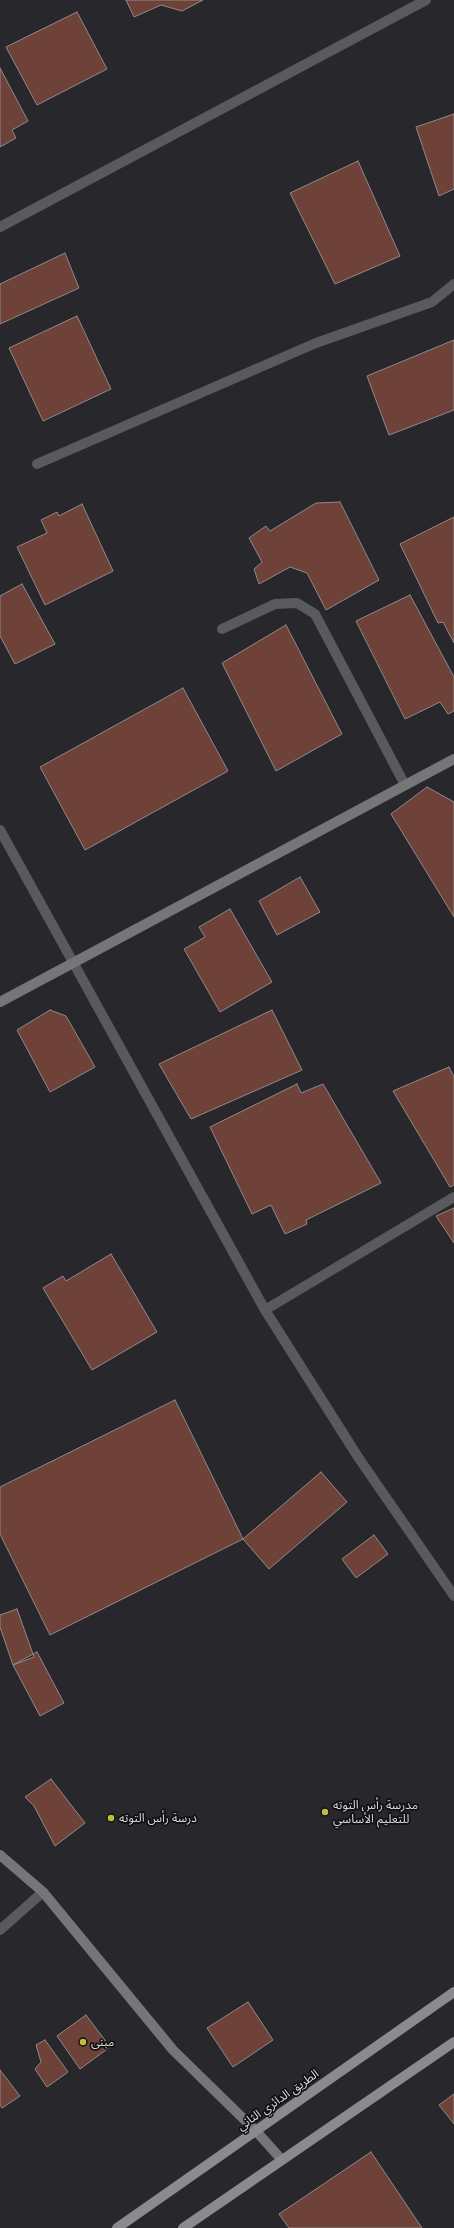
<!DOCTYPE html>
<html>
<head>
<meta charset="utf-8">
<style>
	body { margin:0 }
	canvas { display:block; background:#28272b }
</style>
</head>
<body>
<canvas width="454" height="2228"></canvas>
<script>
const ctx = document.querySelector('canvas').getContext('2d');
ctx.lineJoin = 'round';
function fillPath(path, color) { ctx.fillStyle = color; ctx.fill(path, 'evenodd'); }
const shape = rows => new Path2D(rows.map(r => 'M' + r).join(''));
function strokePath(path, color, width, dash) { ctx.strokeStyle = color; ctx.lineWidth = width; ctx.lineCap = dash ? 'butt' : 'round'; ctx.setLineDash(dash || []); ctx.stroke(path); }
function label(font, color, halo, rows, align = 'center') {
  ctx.font = font + ' "Golos Text","Noto Sans Arabic",sans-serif'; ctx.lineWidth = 3.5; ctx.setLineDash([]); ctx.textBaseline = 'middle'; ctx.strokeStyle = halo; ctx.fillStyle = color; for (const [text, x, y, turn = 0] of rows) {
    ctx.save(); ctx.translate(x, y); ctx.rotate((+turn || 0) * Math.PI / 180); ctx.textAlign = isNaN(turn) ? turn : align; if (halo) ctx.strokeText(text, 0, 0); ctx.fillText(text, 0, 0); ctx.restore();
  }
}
const building = shape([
	[126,0,203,0,182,11,161,5,134,17,126,0],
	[77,12,107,69,37,105,6,47,77,12],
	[0,68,28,121,12,130,16,138,0,147,0,68],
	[454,114,454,189,439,196,416,127,454,114],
	[358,161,400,256,335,284,290,193,358,161],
	[65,253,79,288,0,324,0,284,65,253],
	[77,316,111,389,43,421,9,348,77,316],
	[454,340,454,410,389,435,367,376,454,340],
	[340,502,379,580,326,610,307,573,290,567,259,584,254,569,262,562,249,538,266,526,270,531,316,503,340,502],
	[82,504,113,571,45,605,17,547,47,533,41,520,57,512,59,516,82,504],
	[454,517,454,643,443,622,438,623,400,544,454,517],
	[22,584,55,644,15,664,0,636,0,596,22,584],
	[410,595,454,677,454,711,448,714,440,702,405,719,356,621,410,595],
	[286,625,342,734,276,771,222,663,286,625],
	[183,688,228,771,85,850,40,767,183,688],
	[427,787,454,802,454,917,391,814,427,787],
	[300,877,320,912,277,935,259,901,300,877],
	[230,909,272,982,220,1012,184,949,205,937,199,927,230,909],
	[50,1010,66,1016,95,1067,50,1092,17,1030,50,1010],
	[272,1010,302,1070,191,1119,159,1064,272,1010],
	[449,1067,454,1077,454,1185,450,1187,393,1091,449,1067],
	[297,1084,301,1093,323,1084,381,1183,306,1220,307,1224,285,1234,271,1205,252,1214,210,1127,297,1084],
	[454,1208,454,1243,436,1216,454,1208],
	[111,1254,157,1332,92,1370,43,1288,63,1276,66,1281,111,1254],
	[175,1400,243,1539,50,1635,0,1534,0,1487,175,1400],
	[321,1472,347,1502,269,1569,243,1539,321,1472],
	[374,1535,388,1554,356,1578,342,1559,374,1535],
	[17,1609,34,1657,13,1665,0,1627,0,1615,17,1609],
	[37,1652,64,1703,40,1716,13,1665,37,1652],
	[51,1779,85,1823,55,1846,34,1806,25,1797,51,1779],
	[248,2002,273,2040,233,2067,207,2028,248,2002],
	[86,2015,110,2047,80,2069,57,2036,86,2015],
	[45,2040,68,2072,47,2087,35,2069,41,2062,36,2045,45,2040],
	[0,2070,20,2096,2,2108,0,2105,0,2070],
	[454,2094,454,2124,439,2105,454,2094],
	[371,2152,422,2228,289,2228,279,2214,371,2152]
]);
fillPath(building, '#6e4239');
strokePath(building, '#8f8a89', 1);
strokePath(shape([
	[0,1930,43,1892]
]), '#595a5b', 10);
strokePath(shape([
	[0,227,426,0],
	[37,464,316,343,432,302,454,284],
	[222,629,275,604,297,603,315,614,405,785],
	[0,830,265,1310,358,1457,454,1596],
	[265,1310,454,1197]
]), '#595a5b', 10);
strokePath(shape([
	[0,1002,454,759],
	[0,1855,43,1892,173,2050,256,2131,281,2159]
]), '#747678', 10);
strokePath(shape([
	[117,2228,454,1992],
	[183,2228,454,2042]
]), '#898b8e', 10);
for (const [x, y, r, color] of [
	[325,1812,4,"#bdbf43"],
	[111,1818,4,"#bdbf43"],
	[83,2042,4,"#bdbf43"]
]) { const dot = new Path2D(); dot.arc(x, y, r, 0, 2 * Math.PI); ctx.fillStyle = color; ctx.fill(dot); strokePath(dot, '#111012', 1.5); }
label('12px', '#dadadc', '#111012', [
	["مدرسة رأس التوته",333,1805],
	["للتعليم الأساسي",333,1819],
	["درسة رأس التوته",119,1818],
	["مبنى",91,2042]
], 'left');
label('12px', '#dadadc', '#111012', [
	["الطريق الدائري الثاني",278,2100,-35]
]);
</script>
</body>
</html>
